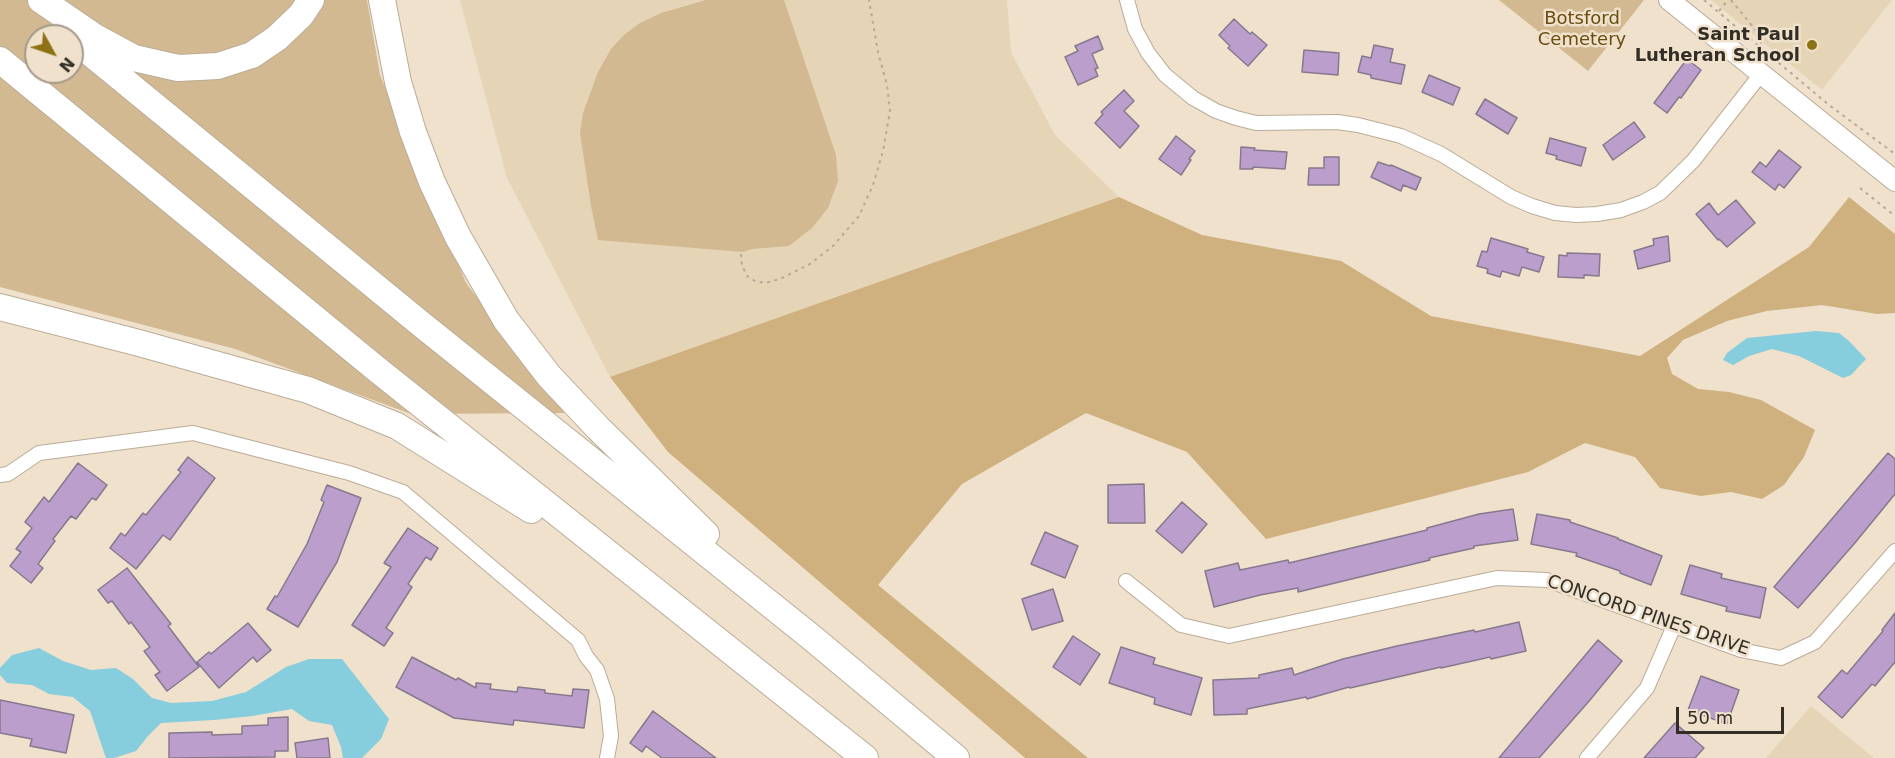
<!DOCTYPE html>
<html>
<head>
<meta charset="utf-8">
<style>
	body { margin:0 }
	#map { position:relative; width:1895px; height:758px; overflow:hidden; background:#efe1cb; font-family:"DejaVu Sans",sans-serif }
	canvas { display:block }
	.north { position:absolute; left:24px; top:24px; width:60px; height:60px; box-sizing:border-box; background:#efe1cb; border:2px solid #a49989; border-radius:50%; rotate:130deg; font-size:16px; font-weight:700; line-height:24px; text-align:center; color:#332e25 }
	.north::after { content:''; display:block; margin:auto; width:21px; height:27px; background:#8c7215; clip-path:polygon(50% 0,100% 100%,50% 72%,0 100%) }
	.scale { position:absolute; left:1676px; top:707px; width:108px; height:27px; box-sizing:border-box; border:3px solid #332e25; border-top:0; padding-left:8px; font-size:18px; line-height:21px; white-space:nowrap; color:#332e25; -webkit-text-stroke:4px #efe1cb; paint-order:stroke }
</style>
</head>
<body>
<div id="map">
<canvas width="1895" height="758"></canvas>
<div class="north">N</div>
<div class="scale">50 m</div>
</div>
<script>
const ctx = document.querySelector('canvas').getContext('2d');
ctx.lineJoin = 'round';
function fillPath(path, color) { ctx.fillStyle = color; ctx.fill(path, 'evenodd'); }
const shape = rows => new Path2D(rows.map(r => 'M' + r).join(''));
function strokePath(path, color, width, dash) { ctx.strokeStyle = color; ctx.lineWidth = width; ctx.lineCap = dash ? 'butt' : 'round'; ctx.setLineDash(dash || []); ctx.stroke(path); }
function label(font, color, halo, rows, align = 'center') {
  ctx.font = font + ' "DejaVu Sans",sans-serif'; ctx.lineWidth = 5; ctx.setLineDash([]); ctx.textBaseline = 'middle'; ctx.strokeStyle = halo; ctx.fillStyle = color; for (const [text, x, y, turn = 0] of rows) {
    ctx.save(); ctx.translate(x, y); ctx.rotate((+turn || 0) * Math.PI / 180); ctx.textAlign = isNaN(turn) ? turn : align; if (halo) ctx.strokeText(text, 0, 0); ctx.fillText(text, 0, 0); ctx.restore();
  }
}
fillPath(shape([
	[460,0,1007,0,1011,52,1055,135,1119,197,610,377,507,178],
	[1711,0,1892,0,1822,90],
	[1811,706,1874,758,1766,758]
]), '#e6d4b7');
fillPath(shape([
	[0,0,367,0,380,75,466,283,565,413,411,414,235,349,0,287],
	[36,36,72,36,72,72,36,72],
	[706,0,784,0,836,155,838,181,828,208,812,228,789,246,752,249,743,252,598,240,591,206,580,133,583,113,598,72,611,49,624,35,640,23,661,13],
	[1499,0,1644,0,1588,71]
]), '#d2b991');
fillPath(shape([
	[1119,197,1202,235,1341,261,1431,316,1640,356,1809,247,1849,197,1895,234,1895,313,1877,314,1822,305,1767,311,1727,321,1683,340,1667,358,1672,374,1698,389,1729,392,1761,400,1815,430,1804,457,1784,485,1762,499,1731,492,1701,496,1660,488,1635,457,1585,443,1528,472,1266,539,1187,452,1086,413,962,484,878,585,1088,758,1025,758,668,452,610,377]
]), '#cfb17f');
fillPath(shape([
	[1816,331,1839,333,1849,341,1866,359,1851,375,1843,378,1799,356,1772,349,1749,356,1733,365,1723,360,1727,353,1747,338],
	[39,648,63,661,91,670,116,668,133,679,152,698,171,703,212,701,246,692,286,667,309,659,342,659,389,719,381,739,362,758,343,758,341,747,332,725,309,721,292,709,252,716,214,720,161,723,148,736,136,751,114,758,106,758,90,711,73,697,49,694,32,685,7,683,0,675,0,668,12,655]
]), '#86cddd');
const building = shape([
	[1234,19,1250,34,1252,32,1267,45,1248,66,1228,48,1230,46,1219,35,1234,19],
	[1098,36,1103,49,1092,54,1098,68,1095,69,1098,76,1078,85,1065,57,1078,51,1075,46,1098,36],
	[1374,45,1393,49,1390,62,1405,65,1401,84,1371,78,1371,75,1358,72,1362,56,1371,58,1374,45],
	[1304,50,1339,53,1338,75,1302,72,1304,50],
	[1687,59,1701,70,1681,98,1679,97,1667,113,1654,103,1687,59],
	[1429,75,1460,88,1453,105,1422,92,1429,75],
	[1124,90,1134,101,1124,111,1139,126,1120,148,1095,123,1103,114,1101,112,1124,90],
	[1485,99,1517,118,1508,134,1476,114,1485,99],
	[1634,122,1645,137,1613,160,1603,145,1634,122],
	[1176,136,1195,151,1189,159,1191,160,1181,175,1159,159,1176,136],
	[1550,138,1586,148,1581,166,1556,159,1557,156,1546,153,1550,138],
	[1241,147,1255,148,1254,150,1287,152,1285,169,1253,167,1253,169,1240,169,1241,147],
	[1779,150,1801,167,1784,188,1779,184,1775,190,1752,172,1760,162,1766,167,1779,150],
	[1324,157,1339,157,1339,185,1308,185,1309,168,1324,168,1324,157],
	[1378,162,1390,166,1391,165,1421,178,1416,190,1403,185,1401,191,1371,177,1378,162],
	[1736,200,1755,223,1727,247,1719,239,1718,240,1696,214,1709,203,1718,215,1736,200],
	[1668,236,1670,261,1638,269,1634,251,1654,245,1653,239,1668,236],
	[1491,238,1528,249,1527,252,1544,257,1539,272,1522,267,1519,276,1502,271,1500,277,1487,273,1488,269,1477,266,1482,251,1487,252,1491,238],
	[1567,253,1600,254,1599,276,1584,275,1584,278,1558,277,1559,255,1567,256,1567,253],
	[1888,453,1895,459,1895,494,1854,544,1798,608,1774,587,1888,453],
	[188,457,215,478,170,540,163,535,136,569,110,548,121,533,125,536,143,513,146,515,181,472,178,470,188,457],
	[78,463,107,485,96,500,92,498,76,519,71,516,53,539,55,541,38,564,43,568,31,583,10,566,21,552,16,549,32,528,25,522,44,497,49,502,78,463],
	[1144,484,1145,523,1108,523,1108,485,1144,484],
	[327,485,361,498,337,562,298,627,267,609,275,596,277,597,307,544,324,502,321,500,327,485],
	[1182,502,1207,524,1182,553,1156,531,1182,502],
	[1513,509,1518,540,1474,546,1474,548,1429,558,1430,560,1298,592,1298,588,1260,595,1214,607,1205,571,1238,563,1240,570,1288,560,1289,563,1427,530,1427,528,1479,514,1513,509],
	[1537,514,1570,520,1570,522,1618,538,1618,539,1662,556,1651,585,1620,573,1620,571,1576,556,1577,553,1531,544,1537,514],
	[408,528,438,548,431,560,426,557,408,584,412,587,386,628,393,633,384,646,352,625,391,567,384,563,408,528],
	[1045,532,1078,546,1065,578,1031,564,1045,532],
	[1690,565,1722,574,1721,578,1766,588,1760,618,1726,611,1727,607,1681,594,1690,565],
	[127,568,171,624,168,626,199,667,167,691,155,675,160,672,144,651,150,647,131,622,129,624,112,601,108,603,98,590,127,568],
	[1053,589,1063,621,1032,630,1022,599,1053,589],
	[1895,613,1895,662,1875,686,1872,684,1842,718,1818,697,1842,670,1847,674,1883,631,1882,630,1895,613],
	[1519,622,1526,651,1491,659,1490,657,1441,668,1441,667,1350,688,1349,687,1307,699,1306,697,1247,709,1247,714,1214,715,1213,680,1259,678,1259,675,1292,668,1294,675,1343,659,1397,646,1474,630,1475,632,1519,622],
	[248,623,271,650,257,662,253,657,219,688,197,662,209,652,211,654,248,623],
	[1073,636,1100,654,1080,685,1053,667,1073,636],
	[1598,640,1622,661,1590,700,1539,758,1499,758,1598,640],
	[1121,647,1155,658,1153,664,1202,678,1191,715,1154,704,1155,698,1109,683,1121,647],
	[412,657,456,680,458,678,476,688,476,683,491,684,490,689,517,692,518,687,545,690,545,693,572,696,573,689,589,690,584,728,514,720,513,725,454,718,396,687,412,657],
	[1701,676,1739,690,1727,724,1688,710,1701,676],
	[0,700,74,715,66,753,30,746,32,739,0,733,0,700],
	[653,711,716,758,662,758,646,746,642,752,630,743,653,711],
	[288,717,288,751,275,751,275,757,169,758,169,733,212,732,212,735,242,734,242,726,268,725,268,718,288,717],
	[1675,723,1704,748,1695,758,1644,758,1675,723],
	[328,738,330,758,297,758,295,743,328,738]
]);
fillPath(building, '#bc9ecd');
strokePath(building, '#86798d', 1.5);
const street = shape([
	[1127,0,1135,29,1148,53,1165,75,1193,98,1216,111,1236,118,1256,123,1337,122,1358,125,1401,136,1441,154,1511,197,1532,206,1555,213,1576,215,1597,214,1621,210,1643,202,1660,193,1693,161,1761,74],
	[0,475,8,474,39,453,193,433,349,473,403,492,578,640,586,656,597,670,607,699,611,736,607,758],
	[1126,581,1181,625,1229,636,1497,578,1547,580,1741,650,1781,658,1815,642,1895,551],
	[1587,758,1647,688,1674,626]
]);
const secondary = shape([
	[1669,0,1895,181]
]);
const highway = shape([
	[41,0,95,37,134,58,178,68,218,66,252,55,277,38,301,15,311,0],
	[382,0,398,82,413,132,432,182,458,237,506,320,549,376,598,428,706,534],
	[72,38,421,324,811,637,956,758],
	[0,60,379,371,865,758],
	[0,307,139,343,308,390,397,426,531,510]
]);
strokePath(street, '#baac97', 16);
strokePath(secondary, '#baac97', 22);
strokePath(highway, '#baac97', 28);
strokePath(shape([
	[1704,0,1829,105,1895,154],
	[1731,0,1763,39,1759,46],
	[1719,11,1728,0],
	[1860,188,1895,216],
	[741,254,742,266,748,277,755,281,765,283,780,279,810,264,833,246,859,216,873,185,883,151,890,111,887,85,878,52,869,0]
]), '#b5a997', 2, [3, 4.5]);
strokePath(street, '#fff', 14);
strokePath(secondary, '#fff', 20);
strokePath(highway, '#fff', 26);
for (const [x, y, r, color] of [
	[1812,45,6,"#8c7215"]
]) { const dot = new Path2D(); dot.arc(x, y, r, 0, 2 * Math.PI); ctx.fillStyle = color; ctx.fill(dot); strokePath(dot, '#efe1cb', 2); }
label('18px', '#6a4c0f', '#efe1cb', [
	["Botsford",1582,19],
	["Cemetery",1582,40]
]);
label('bold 18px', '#332e25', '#efe1cb', [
	["Saint Paul",1800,35],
	["Lutheran School",1800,56]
], 'right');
label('18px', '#332e25', '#efe1cb', [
	["CONCORD PINES DRIVE",1648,616,19]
]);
</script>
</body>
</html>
